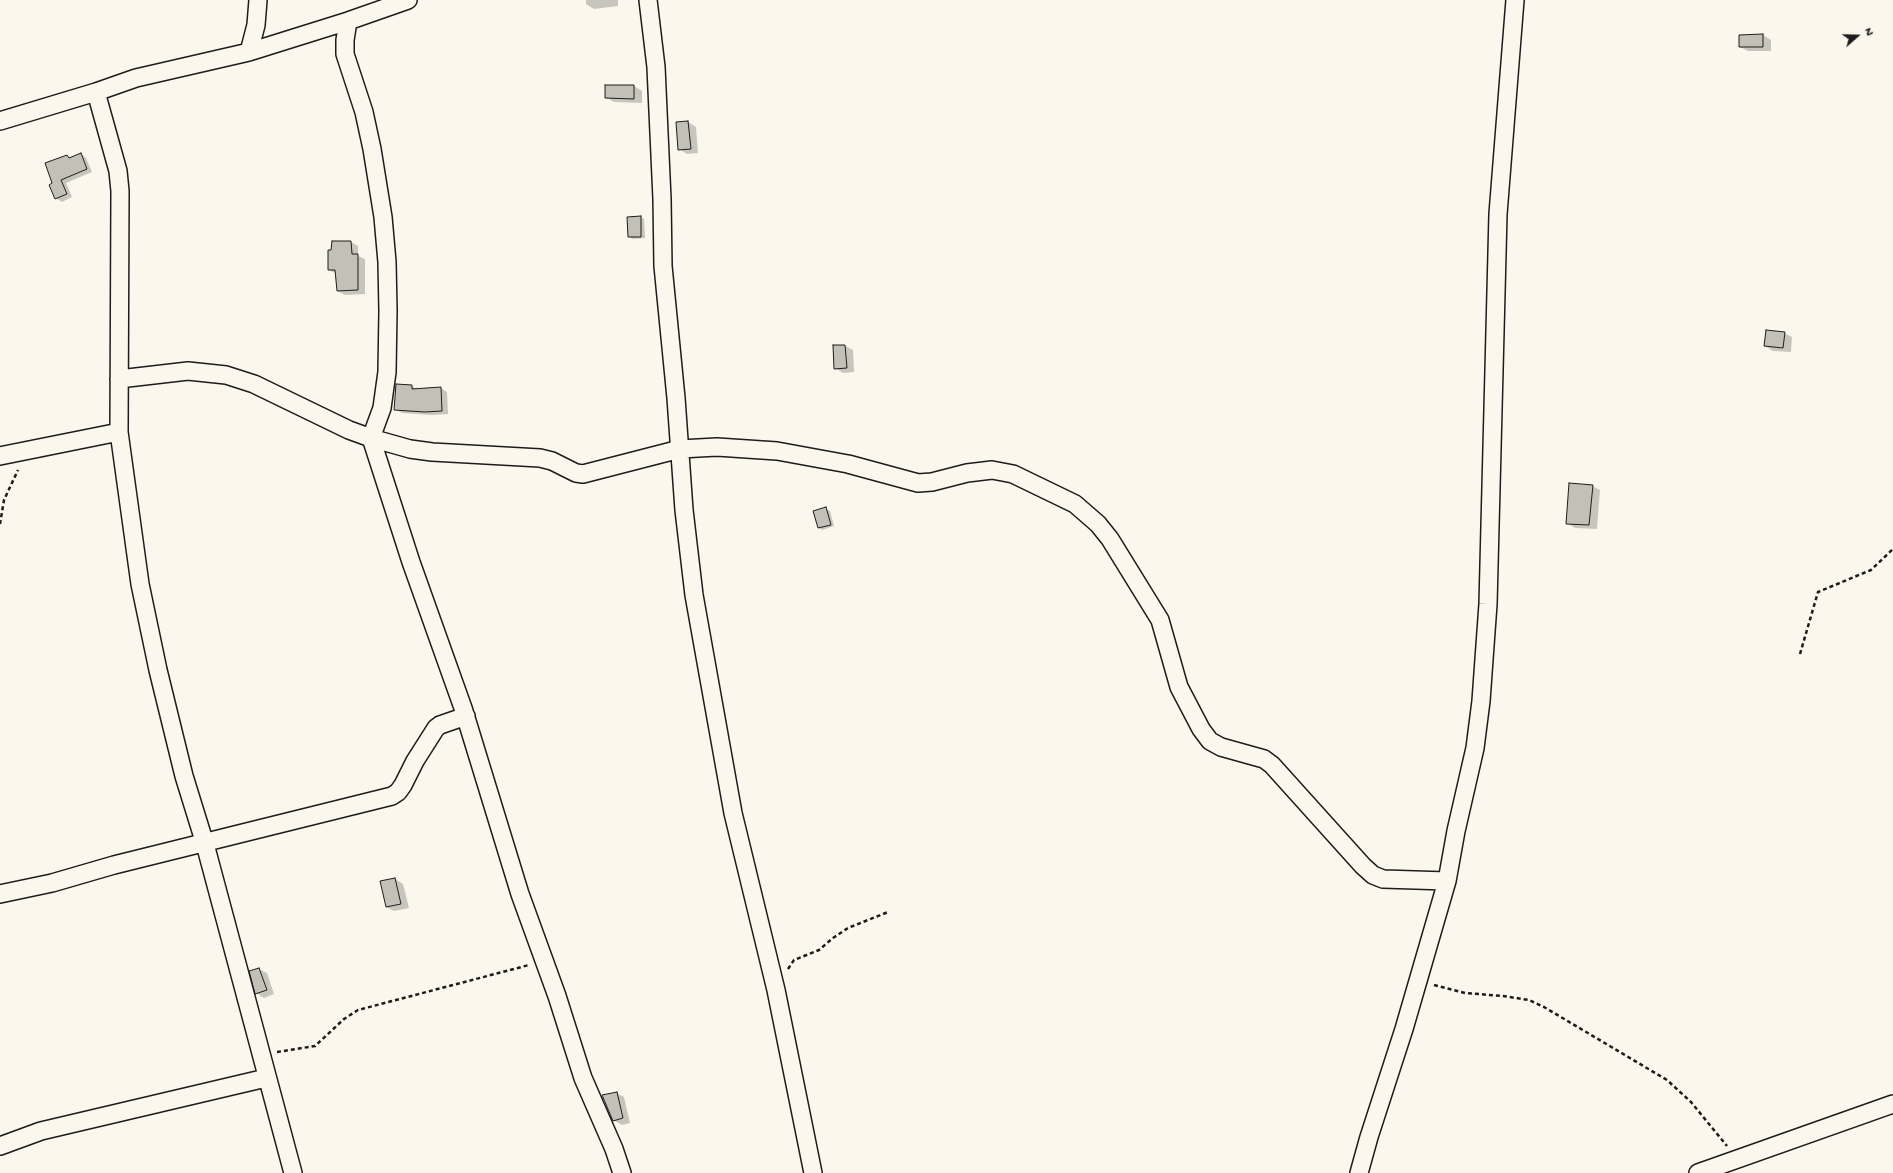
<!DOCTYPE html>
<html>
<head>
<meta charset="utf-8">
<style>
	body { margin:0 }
	#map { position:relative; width:1893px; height:1173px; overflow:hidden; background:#fbf7ec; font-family:"Gochi Hand",sans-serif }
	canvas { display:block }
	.north { position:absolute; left:1837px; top:16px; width:40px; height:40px; -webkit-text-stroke:3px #fbf7ec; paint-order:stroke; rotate:70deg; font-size:11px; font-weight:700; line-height:16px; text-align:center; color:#1c1c1c }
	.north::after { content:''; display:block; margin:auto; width:14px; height:18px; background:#1c1c1c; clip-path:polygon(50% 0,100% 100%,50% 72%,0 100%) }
</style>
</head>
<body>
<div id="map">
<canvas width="1893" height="1173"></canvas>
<div class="north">N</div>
</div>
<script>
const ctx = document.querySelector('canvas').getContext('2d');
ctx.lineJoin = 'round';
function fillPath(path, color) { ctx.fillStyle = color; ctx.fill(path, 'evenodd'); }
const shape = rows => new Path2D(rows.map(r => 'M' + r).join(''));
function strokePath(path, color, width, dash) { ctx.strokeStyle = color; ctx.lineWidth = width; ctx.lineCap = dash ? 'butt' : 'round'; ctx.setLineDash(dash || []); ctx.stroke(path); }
fillPath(shape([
	[586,0,618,0,618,6,594,9,586,4],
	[1763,35,1771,40,1771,51,1748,51,1740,47],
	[606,86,634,86,642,91,642,103,614,102,606,97],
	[688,122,696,127,698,153,687,154,679,149],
	[81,154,86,158,92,172,66,183,72,197,62,202,56,198,54,184,67,156,71,158],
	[640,217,644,219,645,238,633,239,629,237],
	[351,242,358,246,358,256,365,259,365,294,345,295,338,291,337,274,329,270,332,251],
	[1784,333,1792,337,1791,352,1773,351,1765,346],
	[845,346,853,350,854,372,843,373,835,368],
	[412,386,418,390,441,388,447,392,448,414,432,415,402,413,395,409],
	[1592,486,1600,490,1597,529,1575,528,1567,523],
	[826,509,830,511,834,526,822,530,819,528],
	[395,879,403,884,409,908,394,911,386,907],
	[259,969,267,973,274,994,264,998,256,993],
	[616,1093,624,1097,630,1123,622,1125,613,1120]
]), '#0003');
const building = shape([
	[1763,34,1763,47,1739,47,1739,35,1763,34],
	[605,85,634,85,634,99,605,98,605,85],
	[688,121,691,149,678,150,676,122,688,121],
	[81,153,87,169,61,180,67,194,55,199,49,185,52,183,45,163,67,155,69,158,81,153],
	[641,216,641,237,628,237,627,217,641,216],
	[332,241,351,241,352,254,358,254,358,290,337,291,335,270,328,270,328,250,331,250,332,241],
	[1766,330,1785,332,1783,348,1764,346,1766,330],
	[833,345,845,345,847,368,834,369,833,345],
	[396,384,412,385,412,389,441,387,442,411,425,412,394,410,396,384],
	[1569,483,1593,485,1589,525,1566,524,1569,483],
	[826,507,831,525,818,528,813,511,826,507],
	[395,878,401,904,386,907,380,881,395,878],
	[259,968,267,990,255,994,249,971,259,968],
	[617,1092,623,1118,613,1121,602,1095,617,1092]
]);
fillPath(building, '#c3c0b8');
strokePath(building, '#1c1c1c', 1);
const minor = shape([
	[648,0,656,67,662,199,663,266,676,398,684,510,694,595,733,813,776,990,813,1173],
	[348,21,345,40,345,54,364,112,372,149,383,217,387,262,388,311,387,372,382,408,371,438,411,562,463,708,520,894,557,996,583,1078,614,1149,622,1173],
	[249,52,256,25,258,0],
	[96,92,118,171,120,191,119,432,140,584,158,670,184,776,205,844,293,1173],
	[0,121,96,92,136,78,249,52,348,21,408,0],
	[119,379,188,371,226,375,254,384,349,430,371,438,410,449,432,452,540,458,552,461,576,473,583,474,680,449,717,447,777,451,848,464,918,483,932,482,967,473,992,470,1013,474,1075,504,1098,524,1110,539,1160,620,1179,687,1201,729,1210,741,1221,747,1264,759,1272,765,1363,866,1373,875,1383,879,1447,881],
	[0,456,119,432],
	[0,894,52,883,114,865,392,796,398,792,403,785,415,761,436,728,440,725,466,716],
	[0,1146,41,1131,266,1078],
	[1359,1173,1369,1137,1404,1029,1447,881,1456,831,1475,748,1481,701,1488,604,1498,214,1515,0],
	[1698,1173,1893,1104]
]);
strokePath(minor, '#1c1c1c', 20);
strokePath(shape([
	[0,524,4,500,18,470],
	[1800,654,1818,592,1871,570,1893,549],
	[788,969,794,960,819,950,833,938,848,928,888,912],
	[1434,985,1465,993,1503,996,1529,1000,1544,1007,1667,1080,1691,1102,1727,1146],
	[277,1052,315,1046,344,1019,358,1010,529,965]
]), '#1c1c1c', 2.5, [4, 3]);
strokePath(minor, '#fbf7ec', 17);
</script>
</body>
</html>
